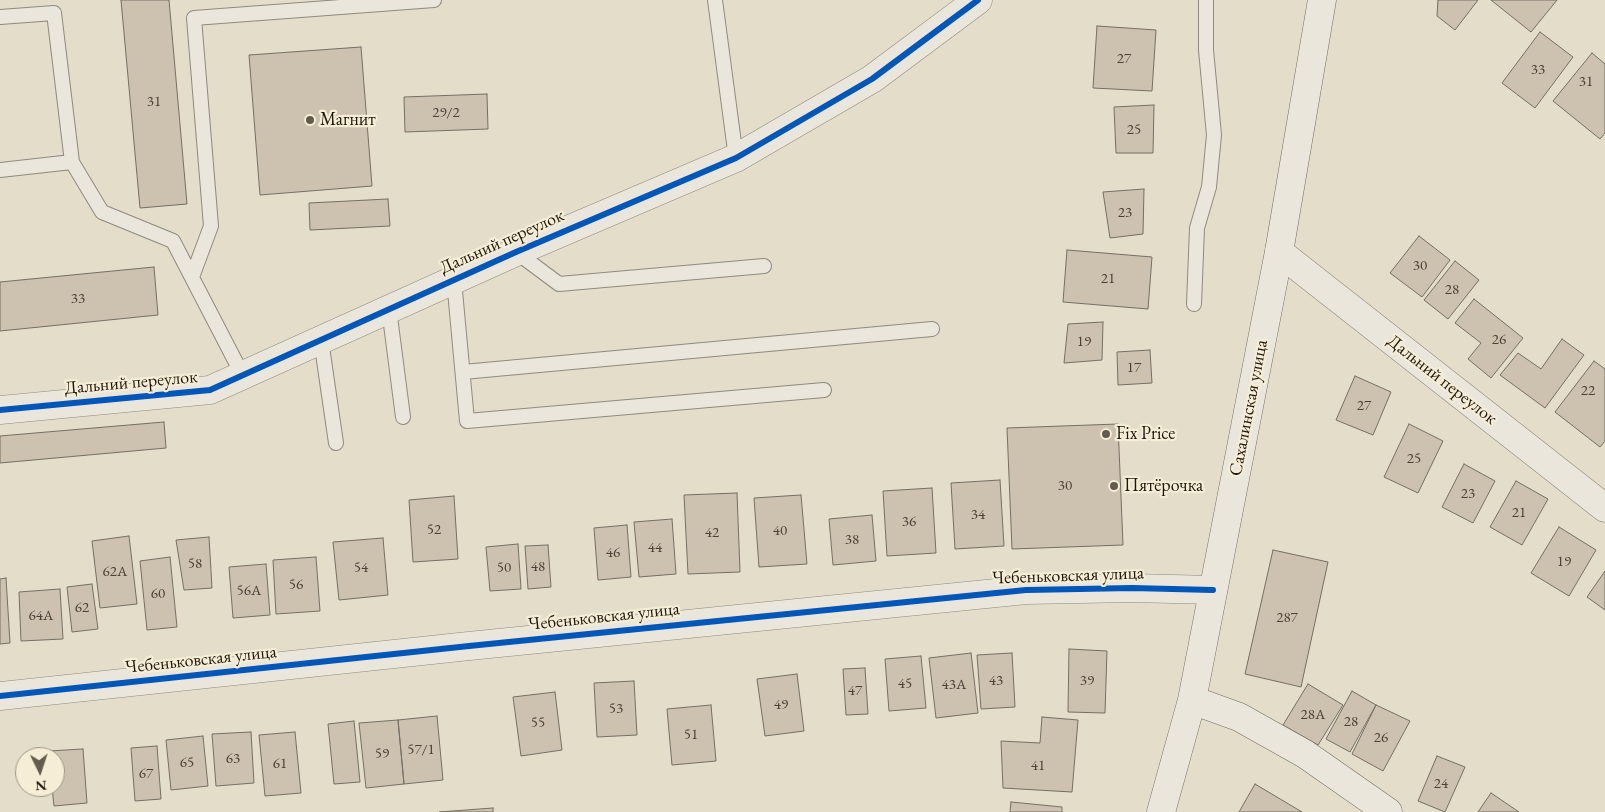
<!DOCTYPE html>
<html>
<head>
<meta charset="utf-8">
<style>
	body { margin:0 }
	#map { position:relative; width:1605px; height:812px; overflow:hidden; background:#e4ddc9; font-family:"EB Garamond",serif }
	canvas { display:block }
	.north { position:absolute; left:15px; top:747px; width:50px; height:50px; box-sizing:border-box; background:#f5edd5; border:1px solid #9f9784; border-radius:50%; rotate:176deg; font-size:14px; font-weight:700; line-height:20px; text-align:center; color:#1e160b }
	.north::after { content:''; display:block; margin:auto; width:18px; height:22px; background:#635c4e; clip-path:polygon(50% 0,100% 100%,50% 72%,0 100%) }
</style>
</head>
<body>
<div id="map">
<canvas width="1605" height="812"></canvas>
<div class="north">N</div>
</div>
<script>
const ctx = document.querySelector('canvas').getContext('2d');
ctx.lineJoin = 'round';
function fillPath(path, color) { ctx.fillStyle = color; ctx.fill(path, 'evenodd'); }
const shape = rows => new Path2D(rows.map(r => 'M' + r).join(''));
function strokePath(path, color, width, dash) { ctx.strokeStyle = color; ctx.lineWidth = width; ctx.lineCap = dash ? 'butt' : 'round'; ctx.setLineDash(dash || []); ctx.stroke(path); }
function label(font, color, halo, rows, align = 'center') {
  ctx.font = font + ' "EB Garamond",serif'; ctx.lineWidth = 4.5; ctx.setLineDash([]); ctx.textBaseline = 'middle'; ctx.strokeStyle = halo; ctx.fillStyle = color; for (const [text, x, y, turn = 0] of rows) {
    ctx.save(); ctx.translate(x, y); ctx.rotate((+turn || 0) * Math.PI / 180); ctx.textAlign = isNaN(turn) ? turn : align; if (halo) ctx.strokeText(text, 0, 0); ctx.fillText(text, 0, 0); ctx.restore();
  }
}
const building = shape([
	[121,0,169,0,187,204,140,208,121,0],
	[1438,0,1478,0,1455,30,1437,16,1438,0],
	[1491,0,1557,0,1531,32,1491,0],
	[1097,26,1156,30,1152,91,1093,88,1097,26],
	[1540,32,1573,57,1535,108,1502,83,1540,32],
	[361,47,372,186,260,195,249,55,361,47],
	[1592,53,1605,64,1605,133,1600,139,1553,101,1592,53],
	[487,94,488,129,405,132,404,97,487,94],
	[1154,105,1153,153,1116,153,1114,107,1154,105],
	[1144,189,1143,234,1110,238,1103,192,1144,189],
	[388,199,390,226,310,230,309,203,388,199],
	[1419,236,1450,260,1422,297,1390,273,1419,236],
	[1067,250,1152,257,1148,309,1063,302,1067,250],
	[1455,261,1479,280,1448,319,1424,300,1455,261],
	[154,267,158,315,0,331,0,282,154,267],
	[1474,299,1523,338,1491,378,1468,359,1481,343,1455,323,1474,299],
	[1103,322,1102,360,1064,363,1068,324,1103,322],
	[1562,339,1584,355,1545,408,1500,375,1518,353,1541,369,1562,339],
	[1150,350,1152,383,1118,385,1117,352,1150,350],
	[1594,361,1605,369,1605,441,1600,447,1555,412,1594,361],
	[1355,376,1391,392,1373,435,1336,420,1355,376],
	[164,422,166,448,0,463,0,436,164,422],
	[1118,424,1123,545,1012,549,1007,428,1118,424],
	[1409,424,1443,441,1418,493,1384,477,1409,424],
	[1464,464,1495,481,1473,523,1442,507,1464,464],
	[1000,480,1004,546,955,549,951,483,1000,480],
	[1516,481,1548,499,1522,545,1490,527,1516,481],
	[932,488,936,553,887,556,883,491,932,488],
	[737,493,740,572,688,574,684,495,737,493],
	[801,495,807,564,759,567,754,498,801,495],
	[454,496,458,559,413,562,409,500,454,496],
	[872,515,876,561,833,565,829,519,872,515],
	[672,519,676,574,639,577,634,522,672,519],
	[627,525,631,577,598,580,594,528,627,525],
	[1559,527,1596,550,1569,596,1531,573,1559,527],
	[129,536,137,604,100,608,92,541,129,536],
	[209,537,212,588,184,590,176,540,209,537],
	[383,538,388,595,339,600,333,542,383,538],
	[518,544,521,589,490,591,486,547,518,544],
	[548,545,551,587,528,589,525,546,548,545],
	[1273,550,1328,562,1301,687,1245,674,1273,550],
	[170,557,177,627,147,630,140,561,170,557],
	[316,557,320,611,276,614,273,560,316,557],
	[266,564,270,615,233,618,229,567,266,564],
	[1605,571,1605,610,1587,597,1605,571],
	[6,578,10,643,0,644,0,579,6,578],
	[92,584,98,629,72,632,67,587,92,584],
	[60,589,63,639,21,641,19,592,60,589],
	[1069,649,1107,651,1105,713,1068,712,1069,649],
	[971,653,978,713,936,718,929,658,971,653],
	[1012,653,1015,707,981,709,977,655,1012,653],
	[921,656,926,708,889,711,885,659,921,656],
	[865,668,868,714,846,715,843,669,865,668],
	[797,674,804,731,765,736,757,679,797,674],
	[634,681,637,735,597,737,594,683,634,681],
	[1308,684,1343,705,1318,745,1283,725,1308,684],
	[1352,691,1376,705,1350,752,1326,739,1352,691],
	[555,692,562,750,521,756,513,697,555,692],
	[711,705,716,761,672,765,667,709,711,705],
	[1376,705,1410,721,1383,771,1352,754,1376,705],
	[437,716,443,780,404,784,398,720,437,716],
	[1042,717,1078,720,1072,792,1003,788,1001,741,1040,743,1042,717],
	[398,720,404,784,366,788,359,723,398,720],
	[354,721,360,782,334,784,328,724,354,721],
	[251,732,254,783,216,786,212,734,251,732],
	[295,732,301,793,265,796,259,735,295,732],
	[203,736,208,786,171,790,166,740,203,736],
	[157,746,161,799,135,801,131,748,157,746],
	[83,749,87,803,54,806,52,787,55,787,55,757,50,757,49,751,83,749],
	[1437,756,1465,767,1445,812,1418,801,1437,756],
	[1255,784,1302,812,1239,812,1255,784],
	[1491,793,1519,812,1478,812,1491,793],
	[1011,802,1062,807,1062,812,1010,812,1011,802],
	[493,808,493,812,439,812,493,808]
]);
fillPath(building, '#cdc2b0');
strokePath(building, '#746f64', 1);
const lane = shape([
	[715,0,736,158],
	[0,17,54,13,72,162,102,212,173,241,243,376],
	[0,170,72,162],
	[516,252,559,284,764,266],
	[192,277,211,226,194,18,434,0],
	[454,280,467,421,824,390],
	[1194,304,1197,228,1209,187,1214,135,1206,50,1206,0],
	[389,309,403,417],
	[321,340,336,443],
	[463,372,932,329]
]);
const street = shape([
	[1279,252,1605,508],
	[0,410,210,390,516,252,736,158,872,79,978,0],
	[0,696,469,646,1026,590,1132,588,1213,590]
]);
const secondary = shape([
	[1192,700,1239,717,1305,754,1388,812],
	[1161,812,1192,700,1279,252,1322,0]
]);
strokePath(lane, '#8f8a7e', 16);
strokePath(street, '#8f8a7e', 29);
strokePath(secondary, '#746f64', 29);
strokePath(lane, '#eae6dc', 14);
strokePath(street, '#eae6dc', 28);
strokePath(secondary, '#eae6dc', 28);
strokePath(shape([
	[0,410,210,390,516,252,736,158,872,79,978,0],
	[0,696,469,646,1026,590,1132,588,1213,590]
]), '#0057b8', 6);
for (const [x, y, r, color] of [
	[310,120,5,"#635c4e"],
	[1106,434,5,"#635c4e"],
	[1114,486,5,"#635c4e"]
]) { const dot = new Path2D(); dot.arc(x, y, r, 0, 2 * Math.PI); ctx.fillStyle = color; ctx.fill(dot); strokePath(dot, '#f5edd5', 2); }
label('15px', '#4a4134', null, [
	["27",1124,59],
	["33",1538,70],
	["31",1586,82],
	["31",154,102],
	["29/2",446,113],
	["25",1134,130],
	["23",1125,213],
	["30",1420,266],
	["21",1108,279],
	["28",1452,290],
	["33",78,299],
	["26",1499,340],
	["19",1084,342],
	["17",1134,368],
	["22",1588,391],
	["27",1364,406],
	["25",1414,459],
	["30",1065,486],
	["23",1468,494],
	["21",1519,513],
	["34",978,515],
	["36",909,522],
	["52",434,530],
	["40",780,531],
	["42",712,533],
	["38",852,540],
	["44",655,548],
	["46",613,553],
	["19",1564,562],
	["58",195,564],
	["48",538,567],
	["54",361,568],
	["50",504,568],
	["62А",115,572],
	["56",296,585],
	["56А",249,591],
	["60",158,594],
	["62",82,608],
	["64А",41,616],
	["287",1287,618],
	["43",996,681],
	["39",1087,681],
	["45",905,684],
	["43А",954,685],
	["47",855,691],
	["49",781,705],
	["53",616,709],
	["28А",1313,715],
	["28",1351,722],
	["55",538,723],
	["51",691,735],
	["26",1381,738],
	["57/1",421,750],
	["59",382,754],
	["63",233,759],
	["65",187,763],
	["61",280,764],
	["41",1038,766],
	["67",146,774],
	["24",1441,784]
]);
label('18px', '#1e160b', '#f5edd5', [
	["Магнит",320,120],
	["Fix Price",1116,434],
	["Пятёрочка",1124,486]
], 'left');
label('18px', '#1e160b', '#f5edd5', [
	["Дальний переулок",502,242,-24],
	["Дальний переулок",1442,380,38],
	["Дальний переулок",131,383,-5],
	["Сахалинская улица",1249,408,-79],
	["Чебеньковская улица",1068,576,-2],
	["Чебеньковская улица",604,617,-6],
	["Чебеньковская улица",201,660,-6]
]);
</script>
</body>
</html>
